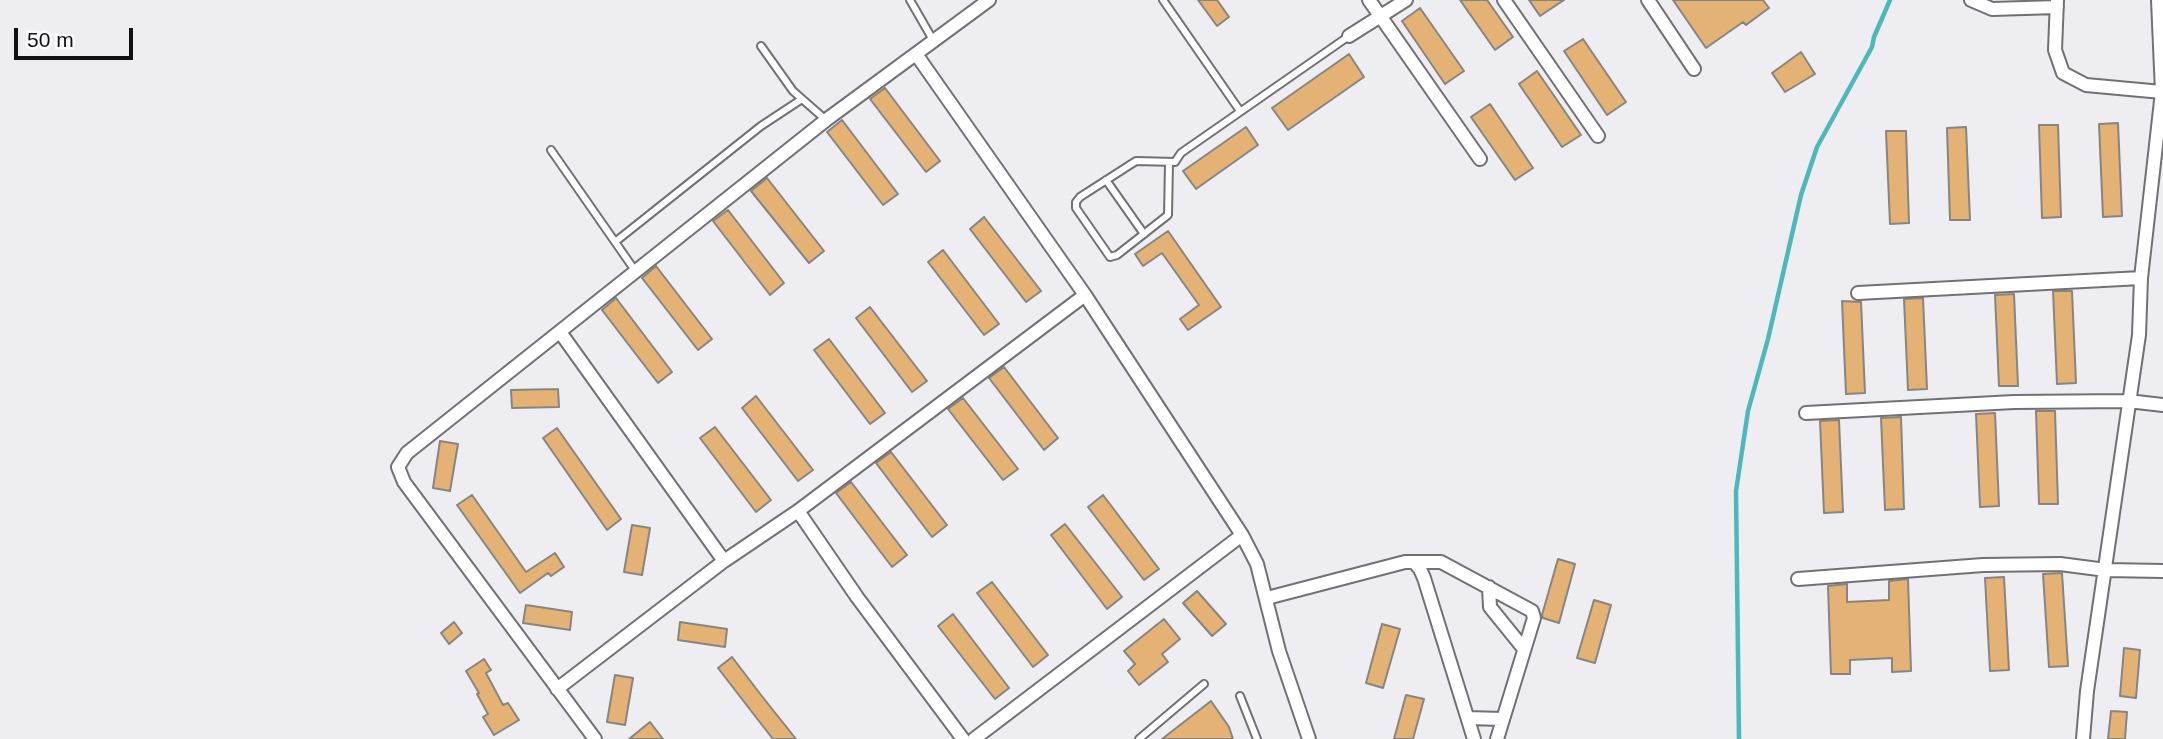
<!DOCTYPE html>
<html>
<head>
<meta charset="utf-8">
<style>
	body { margin:0 }
	#map { position:relative; width:2163px; height:739px; overflow:hidden; background:#ededf2; font-family:Arial,sans-serif }
	canvas { display:block }
	.scale { position:absolute; left:14px; top:28px; width:119px; height:32px; box-sizing:border-box; border:4px solid #111113; border-top:0; padding-left:9px; font-size:21px; line-height:24px; white-space:nowrap; color:#111113; -webkit-text-stroke:5px #fbfafe; paint-order:stroke }
</style>
</head>
<body>
<div id="map">
<canvas width="2163" height="739"></canvas>
<div class="scale">50 m</div>
</div>
<script>
const ctx = document.querySelector('canvas').getContext('2d');
ctx.lineJoin = 'round';
const shape = rows => new Path2D(rows.map(r => 'M' + r).join(''));
function strokePath(path, color, width, dash) { ctx.strokeStyle = color; ctx.lineWidth = width; ctx.lineCap = dash ? 'butt' : 'round'; ctx.setLineDash(dash || []); ctx.stroke(path); }
function fillPath(path, color) { ctx.fillStyle = color; ctx.fill(path, 'evenodd'); }
strokePath(shape([
	[1739,739,1736,491,1748,411,1768,339,1801,195,1817,147,1872,47,1874,37,1890,0]
]), '#4db8bc', 4.5);
const building = shape([
	[1198,0,1217,0,1229,17,1217,26,1198,0],
	[1460,0,1487,0,1513,37,1495,50,1460,0],
	[1529,0,1564,0,1540,16,1529,0],
	[1673,0,1763,0,1769,8,1746,25,1743,22,1706,48,1673,0],
	[1420,8,1464,71,1445,84,1402,21,1420,8],
	[1583,39,1626,102,1607,115,1564,51,1583,39],
	[1801,52,1815,74,1785,92,1772,73,1801,52],
	[1349,54,1364,77,1288,130,1272,108,1349,54],
	[1537,71,1581,135,1562,147,1519,84,1537,71],
	[885,88,940,161,926,172,870,99,885,88],
	[1490,104,1533,168,1515,180,1471,117,1490,104],
	[842,120,898,194,883,205,827,132,842,120],
	[2118,123,2122,216,2103,217,2099,124,2118,123],
	[2039,125,2058,125,2061,217,2042,218,2039,125],
	[1246,127,1258,145,1196,189,1183,171,1246,127],
	[1966,127,1970,220,1950,220,1947,128,1966,127],
	[1886,131,1906,131,1909,223,1890,224,1886,131],
	[767,178,824,251,809,263,751,191,767,178],
	[728,210,784,283,770,295,713,221,728,210],
	[984,217,1041,291,1026,302,970,229,984,217],
	[1168,231,1221,307,1188,330,1180,319,1199,305,1162,253,1143,266,1135,254,1168,231],
	[943,250,999,324,984,335,928,262,943,250],
	[656,266,712,339,698,350,642,278,656,266],
	[2053,291,2072,291,2076,383,2057,384,2053,291],
	[2014,294,2018,386,1999,386,1995,295,2014,294],
	[616,298,672,372,658,383,602,310,616,298],
	[1923,298,1927,389,1908,390,1904,299,1923,298],
	[1842,301,1861,302,1865,393,1846,394,1842,301],
	[870,307,927,381,912,392,856,318,870,307],
	[829,339,885,413,870,424,814,350,829,339],
	[1004,367,1058,438,1044,450,989,378,1004,367],
	[558,389,559,407,512,408,511,390,558,389],
	[756,396,813,470,798,481,742,408,756,396],
	[963,398,1018,469,1003,480,948,409,963,398],
	[2036,411,2055,411,2058,504,2039,504,2036,411],
	[1995,413,1999,506,1980,507,1976,414,1995,413],
	[1901,417,1904,509,1885,510,1881,418,1901,417],
	[1839,420,1843,512,1824,513,1820,421,1839,420],
	[715,427,771,500,756,512,700,438,715,427],
	[557,428,621,519,607,530,543,438,557,428],
	[440,441,458,444,450,491,433,488,440,441],
	[891,452,947,525,932,537,876,463,891,452],
	[851,482,907,555,892,567,836,493,851,482],
	[472,495,526,572,555,553,564,567,551,576,548,573,520,593,457,505,472,495],
	[1103,495,1159,569,1144,580,1088,507,1103,495],
	[1065,524,1122,597,1107,609,1051,535,1065,524],
	[632,525,650,528,642,575,624,572,632,525],
	[1558,559,1575,564,1559,623,1543,618,1542,615,1558,559],
	[2062,573,2068,666,2049,667,2043,574,2062,573],
	[2004,577,2009,670,1990,671,1985,578,2004,577],
	[1908,579,1911,671,1892,672,1892,658,1850,660,1850,674,1831,674,1828,586,1847,584,1847,602,1889,600,1889,581,1908,579],
	[992,582,1048,655,1033,667,977,593,992,582],
	[1197,591,1226,624,1212,636,1183,603,1197,591],
	[1594,600,1611,605,1595,663,1577,658,1594,600],
	[526,605,572,612,570,630,523,623,526,605],
	[953,614,1009,688,995,699,938,626,953,614],
	[1164,619,1180,639,1162,654,1168,662,1139,685,1128,671,1135,664,1124,651,1164,619],
	[454,622,462,633,449,644,441,633,454,622],
	[680,622,727,629,725,647,678,640,680,622],
	[1382,624,1400,629,1383,688,1366,683,1382,624],
	[2124,648,2140,650,2136,698,2120,696,2124,648],
	[732,657,761,695,796,739,773,739,755,716,718,668,732,657],
	[484,659,491,670,486,673,503,705,508,703,519,720,494,735,483,717,488,714,477,694,479,693,466,671,484,659],
	[615,675,633,678,625,725,607,722,615,675],
	[1406,695,1424,699,1413,739,1394,739,1406,695],
	[1211,701,1229,727,1233,739,1162,739,1211,701],
	[2111,711,2127,712,2125,739,2108,739,2111,711],
	[650,722,663,739,629,739,650,722]
]);
fillPath(building, '#e4b275');
strokePath(building, '#888581', 2);
const service = shape([
	[910,0,933,40],
	[1163,0,1240,111],
	[761,46,793,91,826,120],
	[551,150,636,272],
	[1169,164,1168,215,1117,255,1110,257,1076,208,1076,202,1080,197,1136,161,1175,162,1181,153,1349,36],
	[1106,180,1144,234],
	[615,242,761,126,802,99],
	[1240,696,1257,739],
	[1139,739,1204,684]
]);
const minor = shape([
	[1369,0,1480,159],
	[1504,0,1598,136],
	[1648,0,1694,69],
	[1971,0,1992,9,2057,7],
	[2057,0,2055,50,2063,73,2086,85,2162,92],
	[1349,36,1406,0],
	[916,54,1085,295,1242,535,1257,564,1279,651,1309,739],
	[1858,293,2141,278],
	[560,332,724,561],
	[1806,413,2014,402,2128,401,2163,405],
	[798,511,857,597,963,739],
	[1414,562,1441,562,1532,611,1534,618,1497,739],
	[1798,579,1983,565,2060,564,2106,570,2163,571],
	[1489,587,1490,607,1524,649],
	[1267,598,1405,562,1414,562,1420,569,1424,578,1474,739],
	[557,689,724,561,798,511,1085,295],
	[1468,718,1503,719],
	[595,739,404,482,398,467,407,453,826,120,989,0],
	[974,739,1242,535],
	[2083,739,2087,691,2139,335,2141,278,2162,92,2158,0]
]);
strokePath(service, '#717075', 10);
strokePath(minor, '#717075', 16);
strokePath(service, '#fff', 6);
strokePath(minor, '#fff', 12);
</script>
</body>
</html>
